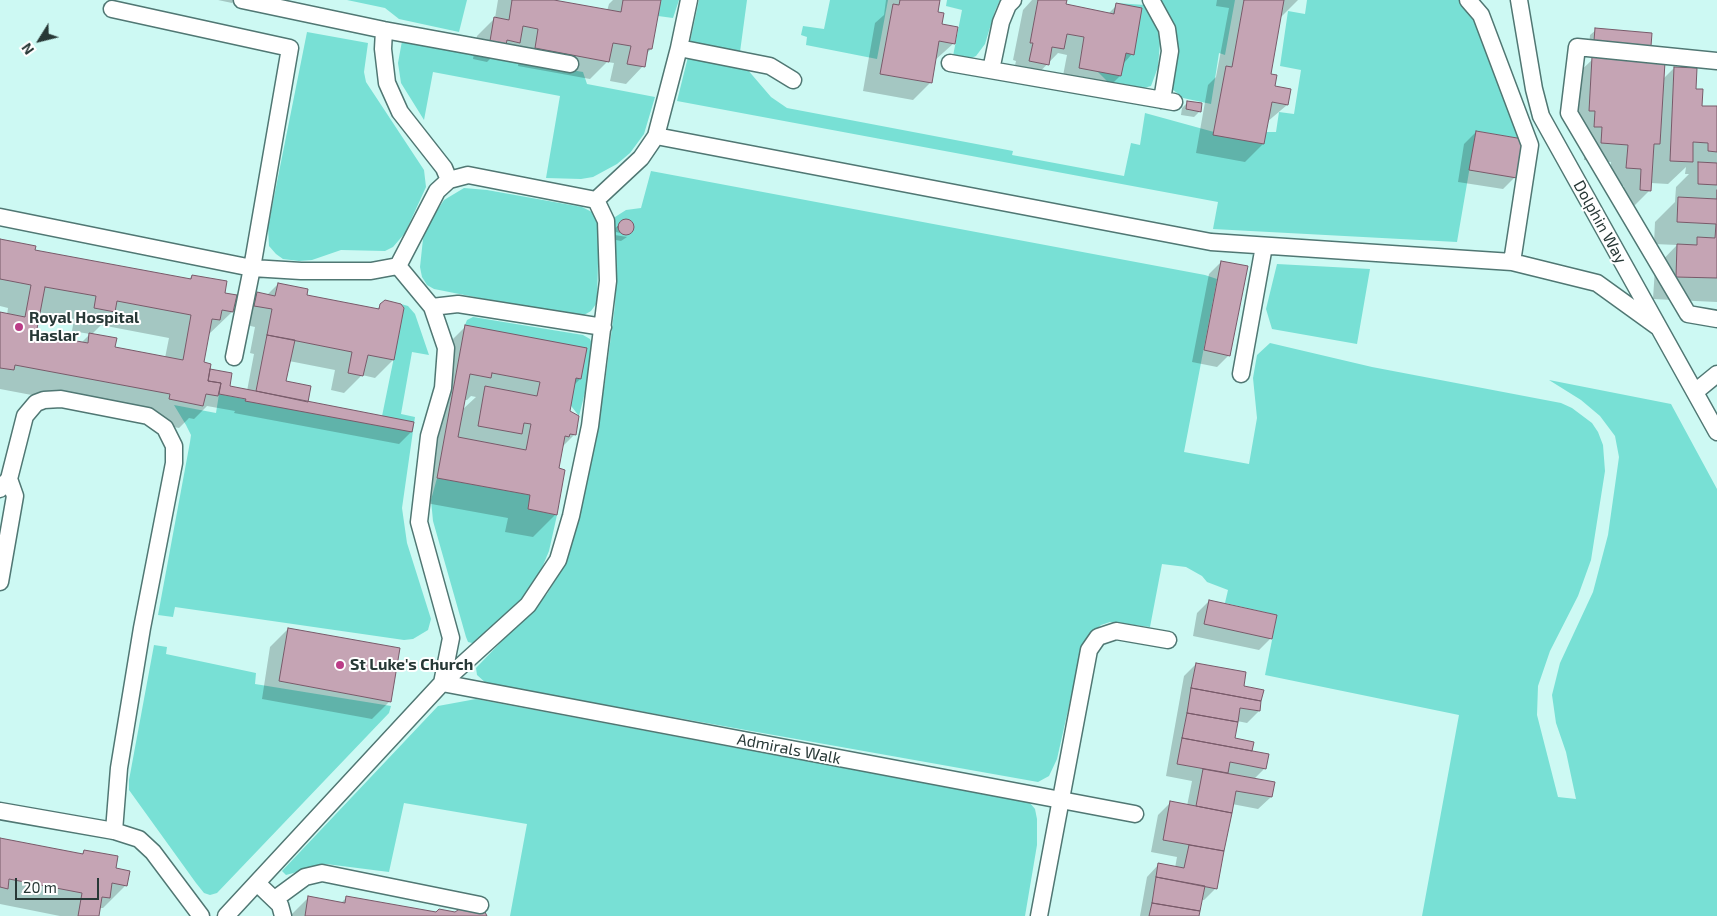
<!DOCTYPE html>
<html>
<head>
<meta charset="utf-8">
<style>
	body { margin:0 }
	#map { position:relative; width:1717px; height:916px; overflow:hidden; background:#cdf9f3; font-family:"Exo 2",sans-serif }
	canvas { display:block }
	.north { position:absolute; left:15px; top:15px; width:50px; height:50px; -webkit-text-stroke:4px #fff; paint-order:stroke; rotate:234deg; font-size:14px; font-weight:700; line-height:20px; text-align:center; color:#273836 }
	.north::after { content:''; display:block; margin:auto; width:18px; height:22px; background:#273836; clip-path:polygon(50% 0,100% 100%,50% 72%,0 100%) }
	.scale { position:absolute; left:15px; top:878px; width:84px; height:22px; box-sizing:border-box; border:2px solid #273836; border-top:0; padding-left:6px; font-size:15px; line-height:18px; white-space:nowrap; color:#273836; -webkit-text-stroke:4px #fff; paint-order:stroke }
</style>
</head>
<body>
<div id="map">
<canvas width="1717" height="916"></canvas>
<div class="north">N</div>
<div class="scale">20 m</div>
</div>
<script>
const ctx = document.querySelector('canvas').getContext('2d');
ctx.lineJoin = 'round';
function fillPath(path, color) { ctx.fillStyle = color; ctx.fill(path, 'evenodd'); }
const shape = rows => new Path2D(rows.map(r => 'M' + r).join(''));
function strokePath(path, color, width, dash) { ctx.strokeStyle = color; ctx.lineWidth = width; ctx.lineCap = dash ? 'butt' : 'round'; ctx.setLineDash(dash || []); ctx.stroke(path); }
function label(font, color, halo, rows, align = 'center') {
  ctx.font = font + ' "Exo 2",sans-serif'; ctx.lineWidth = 4; ctx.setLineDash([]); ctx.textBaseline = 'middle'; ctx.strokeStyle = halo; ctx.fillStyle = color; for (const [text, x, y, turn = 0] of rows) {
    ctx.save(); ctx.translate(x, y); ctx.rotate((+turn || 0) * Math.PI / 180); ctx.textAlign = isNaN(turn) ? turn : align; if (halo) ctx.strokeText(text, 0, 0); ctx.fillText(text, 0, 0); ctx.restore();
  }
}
fillPath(shape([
	[347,0,467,0,459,32,399,19,385,8],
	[641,0,679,0,673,18,658,16],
	[699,0,747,0,740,52,690,42],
	[830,0,888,0,877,59,806,45,807,37,801,35,803,26,824,29],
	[947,0,1000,0,995,11,985,44,976,56,969,59,953,56,962,10,946,6],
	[1159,0,1235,0,1225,55,1219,53,1211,104,1183,98,1172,89,1174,24],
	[1307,0,1459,0,1471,12,1523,139,1476,131,1457,242,1213,229,1218,202,677,101,688,57,747,69,771,97,787,108,1013,151,1012,155,1124,176,1131,143,1140,145,1145,113,1214,132,1276,132,1279,112,1294,114,1301,70,1280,66,1288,11,1305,14],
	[1116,3,1145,5,1159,30,1160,42,1158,67,1151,86,1144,88,1120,86,1109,83,1098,72],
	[307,32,368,43,364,72,366,82,424,170,426,187,405,233,393,247,385,251,341,250,312,260,299,261,283,259,276,254,269,246,268,227],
	[402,41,583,72,587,84,655,97,644,134,630,153,617,164,593,177,581,179,546,178,560,96,433,72,424,120,401,83,398,63],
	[651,171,1205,275,1217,279,1184,452,1249,464,1257,418,1253,378,1257,355,1270,343,1372,367,1561,403,1572,408,1592,423,1598,432,1603,445,1605,471,1591,560,1578,596,1550,651,1538,686,1537,715,1558,797,1576,799,1566,752,1556,723,1552,695,1560,663,1593,592,1608,535,1619,457,1615,436,1600,416,1581,400,1549,380,1671,404,1717,489,1717,916,1422,916,1459,715,1265,675,1277,615,1225,603,1228,590,1207,582,1202,576,1186,567,1162,564,1150,627,1110,622,1101,625,1087,638,1082,648,1057,759,1049,776,1038,782,487,684,477,675,476,668,547,594,564,566,572,541,580,514,605,382,615,305,616,279,612,219,626,210,641,208],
	[464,188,487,190,582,207,594,213,599,230,597,298,596,304,591,311,584,315,566,315,434,289,427,285,422,277,420,267,423,239,428,224,444,200],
	[1277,264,1370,269,1357,344,1272,329,1266,309],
	[401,304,408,306,415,314,429,355,412,352,401,414,415,417,402,508,407,543,431,619,428,630,413,639,404,640,175,607,173,617,158,615,190,442,191,435,186,425,174,405,216,413,219,394,380,426,404,308],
	[473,317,583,335,590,339,594,348,593,361,579,416,550,379,465,325,467,320],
	[437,478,530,495,528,509,557,515,549,551,539,575,519,604,476,644,468,642,466,637,433,521,431,500],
	[154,645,167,647,166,654,256,673,255,684,391,706,389,713,217,893,210,895,204,893,196,883,129,790,129,780],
	[476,699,1030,803,1035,809,1037,819,1037,845,1025,916,510,916,527,824,404,803,389,872,326,864,286,875,282,871,438,706]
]), '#78e0d5');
fillPath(shape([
	[218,0,235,0,232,3],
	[498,0,552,0,607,11,609,4,613,0,660,0,651,49,646,54,643,66,626,84,610,81,614,63,607,62,590,79,518,66,521,46,516,45,501,60,491,58,487,62,473,59,477,36,495,18],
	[886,0,939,0,936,13,941,25,954,43,934,61,931,82,913,100,863,91,875,23,884,15],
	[1032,0,1066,0,1065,5,1108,14,1117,5,1132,54,1123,64,1120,76,1102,94,1061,86,1067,55,1058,53,1030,82,1012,79,1016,61,1013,60,1023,10],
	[1217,0,1298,0,1280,18,1269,75,1273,87,1289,90,1287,105,1267,122,1263,144,1245,162,1196,153,1208,85,1216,77,1229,8,1216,6],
	[1596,30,1650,45,1644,51,1589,47,1590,35],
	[1593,59,1662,80,1674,68,1695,90,1701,107,1717,108,1717,302,1653,299,1655,268,1677,245,1654,244,1655,222,1675,202,1676,187,1689,174,1685,174,1686,167,1668,184,1651,183,1650,190,1632,208,1623,208,1624,186,1609,185,1611,162,1584,160,1585,144,1577,144,1575,76],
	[1188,102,1200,111,1194,117,1181,115,1182,108],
	[1476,132,1515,177,1503,189,1458,182,1464,144],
	[625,220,630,221,633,226,632,231,628,235,616,232,615,235,627,237,621,241,616,240,612,235,613,230],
	[0,241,34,251,188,280,192,276,223,294,232,312,208,335,203,363,208,373,228,387,247,391,254,354,250,353,255,327,237,323,240,311,258,293,267,295,278,284,305,296,376,310,381,305,393,360,375,378,362,375,344,393,331,390,335,370,289,361,285,382,307,403,411,432,399,444,234,413,235,411,207,406,194,419,189,418,179,428,147,422,148,417,0,389,0,313,7,315,8,308,0,306],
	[39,312,74,319,72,331,90,334,81,343,34,335],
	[101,325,169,338,165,358,114,348,91,335],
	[1221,262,1229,355,1217,367,1192,362,1209,274],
	[465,327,586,349,580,379,573,386,568,412,575,434,562,447,558,469,556,514,533,537,505,532,508,518,415,501,442,350],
	[471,396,476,397,462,410,464,400,467,400],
	[1209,601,1271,638,1259,650,1193,636,1197,613],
	[288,629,390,701,372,719,262,699,270,647],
	[1196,664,1243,687,1259,711,1247,723,1237,721,1234,739,1251,752,1265,768,1254,779,1273,783,1271,797,1258,809,1232,804,1216,888,1204,900,1201,900,1198,916,1140,916,1147,877,1159,864,1175,868,1177,857,1151,852,1158,815,1170,803,1187,806,1192,781,1166,776,1184,676],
	[0,840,81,855,84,851,115,869,126,885,103,908,99,908,98,916,60,916,0,904],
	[309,897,341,903,346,898,436,914,486,916,290,916]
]), '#0003');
const building = shape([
	[512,0,554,0,621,12,623,0,661,0,652,49,648,49,645,67,627,64,631,46,613,43,609,62,535,48,538,29,523,26,520,43,507,40,506,45,490,41,494,17,509,20,512,0],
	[900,0,940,0,938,12,944,13,942,24,958,27,955,44,939,41,932,83,880,74,893,4,899,5,900,0],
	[1038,0,1067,0,1066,4,1114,14,1116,3,1142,8,1134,55,1126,53,1121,76,1079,68,1084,37,1067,34,1064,49,1052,47,1049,65,1029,61,1033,43,1030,43,1038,0],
	[1244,0,1284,0,1271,74,1277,75,1275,86,1291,89,1288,105,1272,102,1264,144,1213,135,1226,66,1232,67,1244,0],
	[1595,28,1652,33,1651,46,1594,41,1595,28],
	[1592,57,1665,62,1660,144,1654,144,1651,191,1640,190,1641,169,1626,168,1628,145,1601,143,1602,127,1594,127,1595,111,1589,111,1592,57],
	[1674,67,1697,68,1696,89,1703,89,1702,106,1717,106,1717,152,1708,151,1708,143,1693,142,1693,162,1670,161,1674,67],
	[1187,101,1202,103,1201,112,1186,109,1187,101],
	[1476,131,1523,139,1517,178,1469,170,1476,131],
	[1698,162,1717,163,1717,185,1698,184,1698,162],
	[1717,190,1717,278,1676,277,1677,244,1697,245,1697,237,1715,238,1716,224,1677,222,1678,197,1717,199,1717,190],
	'618 227a8 8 0 1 1 16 0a8 8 0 1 1-16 0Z',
	[0,239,36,246,35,250,191,279,192,275,227,281,225,293,237,295,233,312,222,310,220,320,212,319,204,362,211,364,208,381,221,383,218,396,206,394,203,406,169,399,170,394,15,365,14,370,0,368,0,312,25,317,31,285,0,279,0,239],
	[45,287,96,296,94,308,115,312,117,301,191,315,183,360,115,347,117,338,89,333,88,343,36,334,45,287],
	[1221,261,1248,266,1230,356,1204,350,1221,261],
	[278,283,308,289,307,295,379,309,380,304,385,300,401,304,404,308,394,360,368,355,363,376,348,373,352,352,267,335,272,309,254,306,257,292,275,296,278,283],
	[465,325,587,348,581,379,576,378,570,411,579,416,576,435,570,434,569,437,565,436,559,468,565,470,557,515,528,509,530,495,437,478,465,325],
	[492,373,540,382,537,396,485,386,478,426,522,434,524,423,531,424,526,450,458,437,470,374,491,378,492,373],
	[267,335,295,340,286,381,311,386,308,402,256,391,267,335],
	[210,369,232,373,230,386,414,422,412,432,245,401,246,399,219,394,221,383,208,381,210,369],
	[1209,600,1277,615,1272,639,1204,624,1209,600],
	[288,628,400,648,391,702,279,681,288,628],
	[1196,663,1246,672,1244,686,1264,690,1261,701,1191,688,1196,663],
	[1191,688,1261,701,1260,711,1240,708,1238,722,1187,713,1191,688],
	[1187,713,1238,722,1235,738,1254,742,1252,751,1182,738,1187,713],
	[1182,738,1269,754,1266,769,1230,762,1228,773,1177,764,1182,738],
	[1203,769,1275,782,1272,797,1236,791,1232,813,1196,806,1203,769],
	[1170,801,1232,813,1224,851,1163,840,1170,801],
	[0,838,83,854,84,850,118,856,116,868,130,871,127,886,112,883,110,898,102,897,99,916,78,916,82,893,9,879,8,889,0,887,0,838],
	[1189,845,1224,851,1217,889,1156,877,1158,863,1184,868,1189,845],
	[1156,877,1205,886,1200,911,1152,903,1156,877],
	[308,896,345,903,346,896,436,912,439,909,455,912,461,908,485,912,487,916,305,916,308,896],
	[1152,903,1200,911,1199,916,1149,916,1152,903]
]);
fillPath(building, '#c5a4b4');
strokePath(building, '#785a69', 1);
const lane = shape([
	[242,0,384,30,570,64],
	[1151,0,1167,29,1170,51,1162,100],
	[1468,0,1481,15,1530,145,1512,262],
	[1519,0,1534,89,1541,116,1717,432],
	[112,9,290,48,252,268,234,357],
	[384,30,383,49,387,83,400,112,444,168,449,180],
	[679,48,689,0],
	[1717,61,1577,47,1569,113,1688,314,1717,319],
	[950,63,1174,102],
	[991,70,1001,22,1008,5,1013,0],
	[656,136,1211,242,1512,262,1597,283,1658,327],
	[596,200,641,158,656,136,679,48,770,66,793,80],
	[0,217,252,268,301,271,371,271,398,266],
	[398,266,432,307,446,348,443,388,429,436,419,522,451,638,442,683],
	[432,307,458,304,603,327],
	[1241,374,1264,246],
	[1695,392,1717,374],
	[0,489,9,479,25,416,36,403,44,400,61,399,148,416,165,428,174,446,174,463,142,628,119,768,114,831],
	[0,582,15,496,9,479],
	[442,683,1135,814],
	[0,811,114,831,139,839,153,852,201,916],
	[257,883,280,905,283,916],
	[275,899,305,877,322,873,480,905],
	[226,916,442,683,528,605,558,560,571,516,590,426,608,281,606,221,596,200,468,175,449,180,437,191,398,266],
	[1039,916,1089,650,1098,637,1116,631,1168,640]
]);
strokePath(lane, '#507773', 19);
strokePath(lane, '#fff', 16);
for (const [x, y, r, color] of [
	[19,327,5,"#bb3c87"],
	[340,665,5,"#bb3c87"]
]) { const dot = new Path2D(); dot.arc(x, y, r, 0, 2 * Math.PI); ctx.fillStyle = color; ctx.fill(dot); strokePath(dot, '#fff', 2); }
label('16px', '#273836', '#fff', [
	["Dolphin Way",1600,222,61],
	["Admirals Walk",789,749,11]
]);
label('bold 16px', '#273836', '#fff', [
	["Royal Hospital",29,318],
	["Haslar",29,336],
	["St Luke's Church",350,665]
], 'left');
</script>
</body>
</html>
